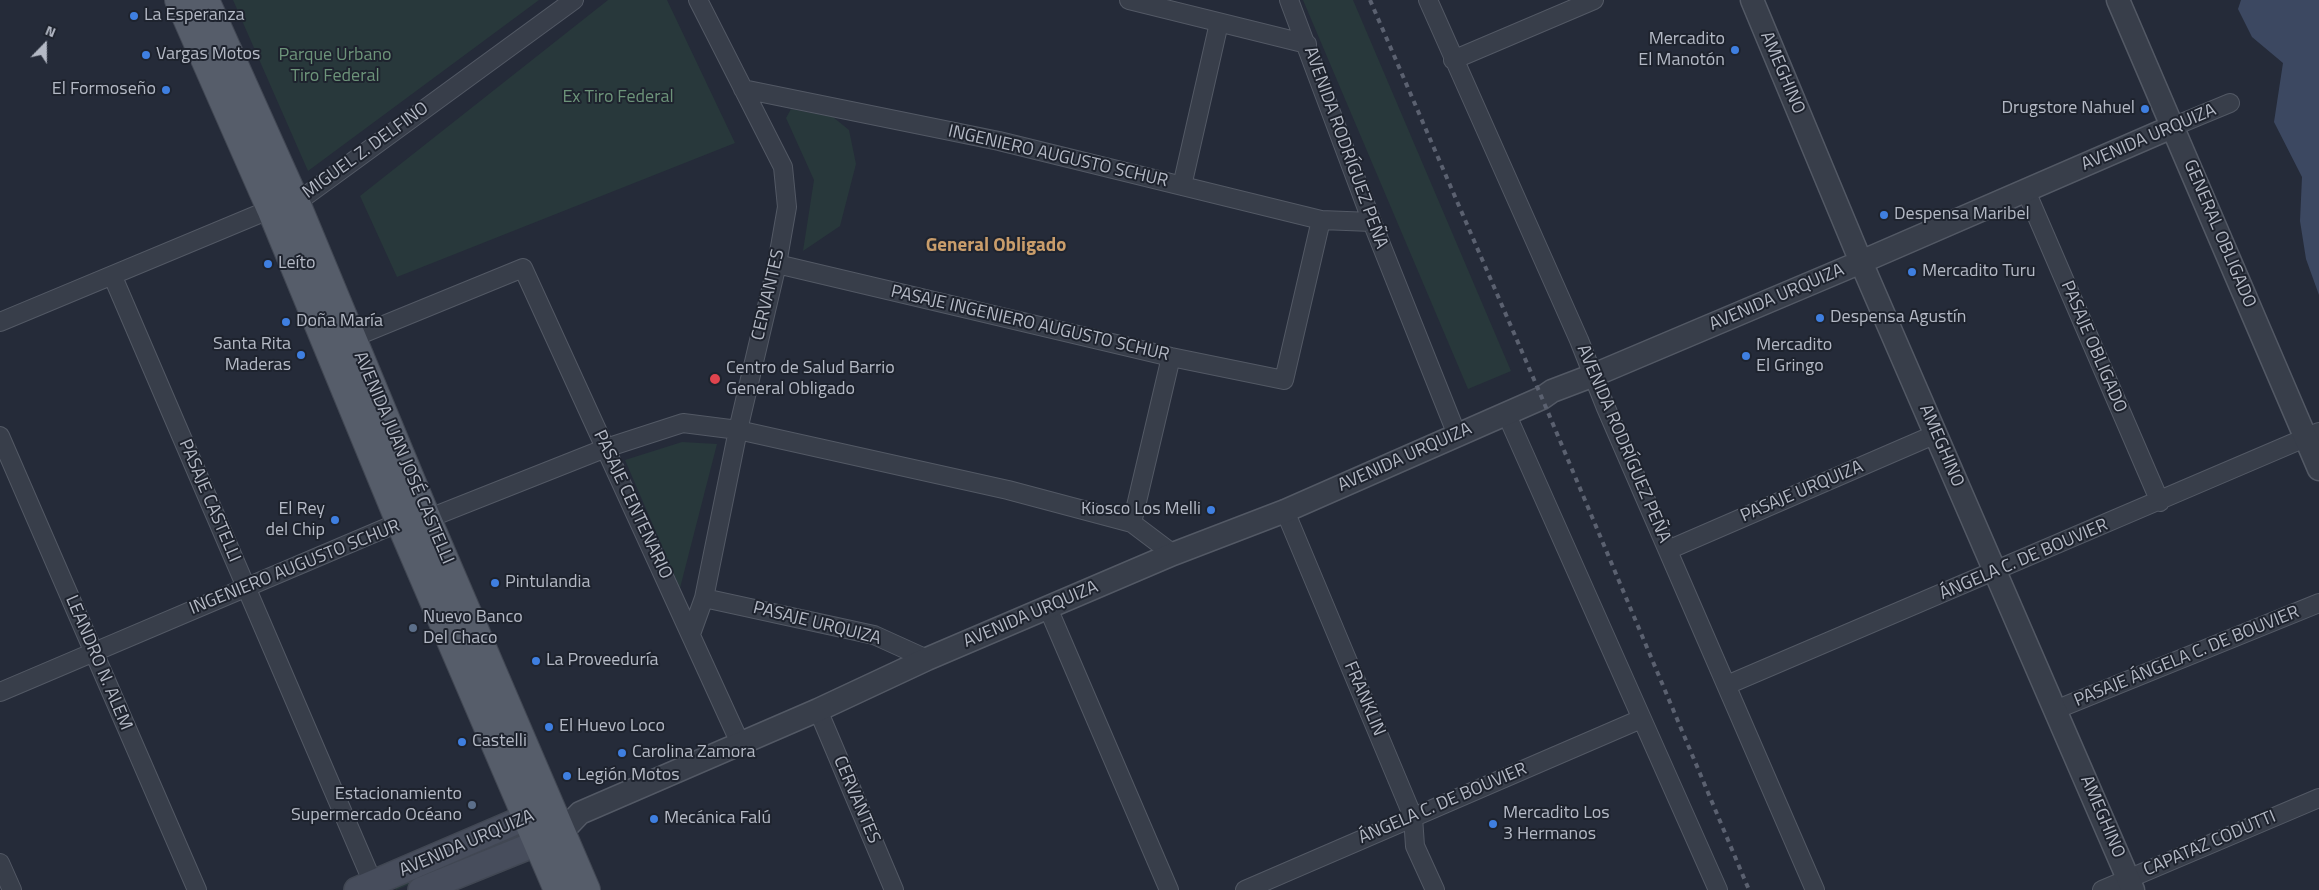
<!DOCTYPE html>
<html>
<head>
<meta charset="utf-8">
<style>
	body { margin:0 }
	#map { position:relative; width:2319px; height:890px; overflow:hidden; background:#252b39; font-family:"Titillium Web",sans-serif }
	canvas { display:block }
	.north { position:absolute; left:20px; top:20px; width:50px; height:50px; -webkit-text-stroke:4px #1e232e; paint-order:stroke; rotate:22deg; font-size:14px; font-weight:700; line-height:20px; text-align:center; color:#b4b9c5 }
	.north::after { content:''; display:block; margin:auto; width:18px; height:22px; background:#b4b9c5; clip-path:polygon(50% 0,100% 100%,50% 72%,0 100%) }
</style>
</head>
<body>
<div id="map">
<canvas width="2319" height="890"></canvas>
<div class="north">N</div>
</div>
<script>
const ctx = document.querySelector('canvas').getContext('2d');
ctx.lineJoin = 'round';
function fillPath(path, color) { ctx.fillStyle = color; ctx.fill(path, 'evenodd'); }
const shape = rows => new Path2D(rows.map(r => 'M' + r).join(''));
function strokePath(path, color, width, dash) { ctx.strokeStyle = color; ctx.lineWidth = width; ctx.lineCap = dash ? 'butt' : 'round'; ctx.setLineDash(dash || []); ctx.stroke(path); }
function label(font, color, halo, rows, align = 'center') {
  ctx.font = font + ' "Titillium Web",sans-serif'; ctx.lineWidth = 4; ctx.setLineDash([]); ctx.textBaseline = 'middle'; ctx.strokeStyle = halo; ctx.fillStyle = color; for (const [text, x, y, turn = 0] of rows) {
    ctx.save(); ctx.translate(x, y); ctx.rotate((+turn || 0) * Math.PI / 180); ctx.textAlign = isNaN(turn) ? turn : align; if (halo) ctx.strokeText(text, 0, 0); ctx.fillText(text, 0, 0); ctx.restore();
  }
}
fillPath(shape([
	[233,0,539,0,308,171],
	[608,0,667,0,735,143,397,277,360,196],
	[1303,0,1353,0,1511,371,1468,389],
	[791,109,833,117,849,130,856,164,840,226,803,251,814,180,786,118],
	[682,442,717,444,680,588,625,460],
	[509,833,512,840,396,890,393,883]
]), '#28383b');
fillPath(shape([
	[2241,0,2319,0,2319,295,2306,259,2300,221,2302,177,2274,122,2283,63,2252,37,2238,9]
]), '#3c4861');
const minor = shape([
	[1129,0,1307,44],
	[1289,0,1372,222,1457,435],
	[1428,0,1579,340,1606,408,1815,890],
	[1453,60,1594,0],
	[743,89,999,141,1321,220,1372,222],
	[2172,127,2230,103],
	[1182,186,1219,23],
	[2026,191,2160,502],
	[777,264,1171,357,1284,380,1321,220],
	[113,277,376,890],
	[0,322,271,209,296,203,574,0],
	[352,338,523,268,740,743],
	[1506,413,1718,890],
	[0,436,197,890],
	[1285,511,1413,817,1415,846,1435,890],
	[1132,523,1171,357],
	[1668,550,1936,434],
	[704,598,874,635,927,659],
	[1048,608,1169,890],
	[691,634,704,598,738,430,777,264,787,207,783,167,698,0],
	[1727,685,2319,432],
	[0,692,400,522,427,519,606,448,683,423,738,430,1008,490,1132,523,1173,554],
	[818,710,894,890],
	[2055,710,2319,603],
	[0,863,12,890],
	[1245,890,1641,719],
	[2102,890,2319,798]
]);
const tertiary = shape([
	[1752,0,1861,262,2133,890],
	[2118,0,2319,469],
	[561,833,580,813,818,710,927,659,1173,554,1285,511,1542,398,1552,391,1594,375,1861,262,2172,127]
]);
const secondary = shape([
	[357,890,527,817,547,811],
	[421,890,557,835]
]);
const primary = shape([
	[179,0,271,209,400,522,558,890],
	[205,0,296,203,427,519,586,890]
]);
strokePath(minor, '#535965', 20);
strokePath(tertiary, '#535965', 25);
strokePath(secondary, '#414753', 28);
strokePath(primary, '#414753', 30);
strokePath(minor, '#383e4a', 18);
strokePath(tertiary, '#383e4a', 22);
strokePath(secondary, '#474d5c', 25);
strokePath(primary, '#565d6a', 28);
strokePath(shape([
	[1370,0,1542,398,1749,890]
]), '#5b6170', 4, [5, 5]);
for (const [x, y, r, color] of [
	[134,16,5,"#3f7fe0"],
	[1735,50,5,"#3f7fe0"],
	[146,55,5,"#3f7fe0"],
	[166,90,5,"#3f7fe0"],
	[2145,109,5,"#3f7fe0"],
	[1884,215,5,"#3f7fe0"],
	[268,264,5,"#3f7fe0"],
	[1912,272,5,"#3f7fe0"],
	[1820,318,5,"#3f7fe0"],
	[286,322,5,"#3f7fe0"],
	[301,355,5,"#3f7fe0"],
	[1746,356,5,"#3f7fe0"],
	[715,379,6,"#e0444e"],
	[1211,510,5,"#3f7fe0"],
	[335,520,5,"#3f7fe0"],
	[495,583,5,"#3f7fe0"],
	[413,628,5,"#5c6f8a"],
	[536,661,5,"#3f7fe0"],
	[549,727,5,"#3f7fe0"],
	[462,742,5,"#3f7fe0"],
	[622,753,5,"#3f7fe0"],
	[567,776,5,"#3f7fe0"],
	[472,805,5,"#5c6f8a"],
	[654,819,5,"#3f7fe0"],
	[1493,824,5,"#3f7fe0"]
]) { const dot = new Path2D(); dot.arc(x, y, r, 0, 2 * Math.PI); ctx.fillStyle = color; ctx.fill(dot); strokePath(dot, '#1e232e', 2); }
label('18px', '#b4b9c5', '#1e232e', [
	["La Esperanza",144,16],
	["Mercadito",1725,40,"right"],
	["El Manotón",1725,61,"right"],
	["Vargas Motos",156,55],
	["El Formoseño",156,90,"right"],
	["Drugstore Nahuel",2135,109,"right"],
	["Despensa Maribel",1894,215],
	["Leíto",278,264],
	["Mercadito Turu",1922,272],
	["Despensa Agustín",1830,318],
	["Doña María",296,322],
	["Santa Rita",291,345,"right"],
	["Maderas",291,366,"right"],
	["Mercadito",1756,346],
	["El Gringo",1756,367],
	["Centro de Salud Barrio",726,369],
	["General Obligado",726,390],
	["El Rey",325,510,"right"],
	["del Chip",325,531,"right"],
	["Kiosco Los Melli",1201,510,"right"],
	["Pintulandia",505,583],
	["Nuevo Banco",423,618],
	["Del Chaco",423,639],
	["La Proveeduría",546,661],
	["El Huevo Loco",559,727],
	["Castelli",472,742],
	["Carolina Zamora",632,753],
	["Legión Motos",577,776],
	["Estacionamiento",462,795,"right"],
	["Supermercado Océano",462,816,"right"],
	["Mercadito Los",1503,814],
	["3 Hermanos",1503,835],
	["Mecánica Falú",664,819]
], 'left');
label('18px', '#6d947a', '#1e232e', [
	["Parque Urbano",335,56],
	["Tiro Federal",335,77],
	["Ex Tiro Federal",618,98]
]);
label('18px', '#b4b9c5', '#1e232e', [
	["AMEGHINO",1782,73,67],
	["AVENIDA URQUIZA",2149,138,-23],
	["AVENIDA RODRÍGUEZ PEÑA",1345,148,70],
	["MIGUEL Z. DELFINO",366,151,-36],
	["INGENIERO AUGUSTO SCHUR",1058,157,13],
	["GENERAL OBLIGADO",2219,234,67],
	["CERVANTES",769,295,-77],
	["AVENIDA URQUIZA",1777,298,-23],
	["PASAJE INGENIERO AUGUSTO SCHUR",1030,324,13],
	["PASAJE OBLIGADO",2093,347,67],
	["AVENIDA RODRÍGUEZ PEÑA",1623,444,67],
	["AMEGHINO",1941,446,67],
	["AVENIDA JUAN JOSÉ CASTELLI",403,458,67],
	["AVENIDA URQUIZA",1405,458,-24],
	["PASAJE URQUIZA",1802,492,-23],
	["PASAJE CASTELLI",209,501,67],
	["PASAJE CENTENARIO",632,505,65],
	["ÁNGELA C. DE BOUVIER",2024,560,-23],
	["INGENIERO AUGUSTO SCHUR",295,568,-22],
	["AVENIDA URQUIZA",1031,615,-23],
	["PASAJE URQUIZA",817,624,14],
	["PASAJE ÁNGELA C. DE BOUVIER",2187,657,-22],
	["LEANDRO N. ALEM",98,663,67],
	["FRANKLIN",1364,699,67],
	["CERVANTES",856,800,67],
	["ÁNGELA C. DE BOUVIER",1443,804,-23],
	["AMEGHINO",2102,817,67],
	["AVENIDA URQUIZA",467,844,-23],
	["CAPATAZ CODUTTI",2210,844,-23]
]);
label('bold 19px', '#c99d6b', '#1e232e', [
	["General Obligado",996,246]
]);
</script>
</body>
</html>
